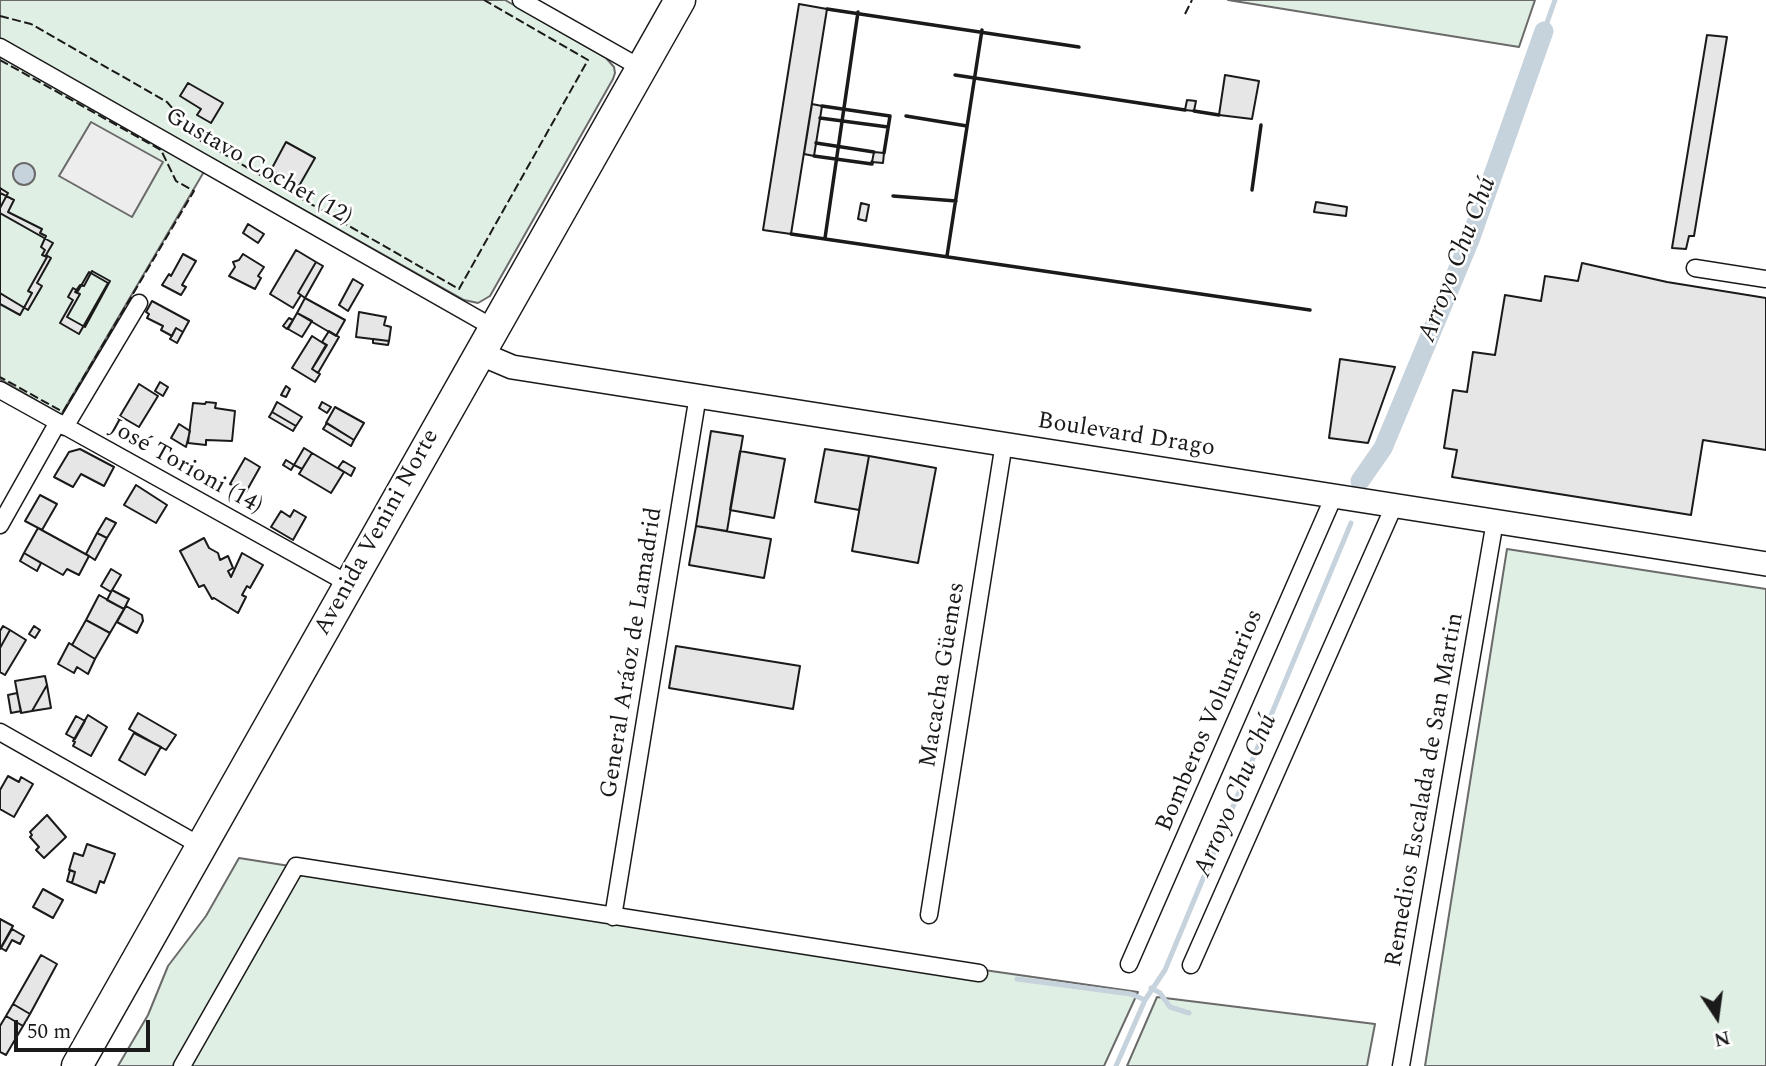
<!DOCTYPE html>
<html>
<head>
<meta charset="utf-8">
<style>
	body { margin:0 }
	#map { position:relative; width:1766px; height:1066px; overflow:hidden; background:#fff; font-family:Spectral,serif }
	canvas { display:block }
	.north { position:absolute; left:1682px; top:982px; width:70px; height:70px; -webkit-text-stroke:5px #fff; paint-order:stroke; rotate:167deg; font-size:19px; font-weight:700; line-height:28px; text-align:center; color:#1a1a1a }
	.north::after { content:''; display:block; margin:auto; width:24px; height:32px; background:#1a1a1a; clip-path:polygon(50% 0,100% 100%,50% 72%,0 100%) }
	.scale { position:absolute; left:14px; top:1020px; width:136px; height:32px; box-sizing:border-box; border:4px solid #1a1a1a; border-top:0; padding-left:9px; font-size:21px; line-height:24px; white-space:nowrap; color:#1a1a1a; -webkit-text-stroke:5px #fff; paint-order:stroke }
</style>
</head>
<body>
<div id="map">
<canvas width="1766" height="1066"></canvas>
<div class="north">N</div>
<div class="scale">50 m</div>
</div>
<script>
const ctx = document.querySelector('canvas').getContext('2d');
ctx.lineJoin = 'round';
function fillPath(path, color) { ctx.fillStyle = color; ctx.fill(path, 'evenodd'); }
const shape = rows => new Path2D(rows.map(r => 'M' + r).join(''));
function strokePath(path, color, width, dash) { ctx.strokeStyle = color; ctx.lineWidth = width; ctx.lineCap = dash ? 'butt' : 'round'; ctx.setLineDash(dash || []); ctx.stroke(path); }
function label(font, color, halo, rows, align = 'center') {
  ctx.font = font + ' Spectral,serif'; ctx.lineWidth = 5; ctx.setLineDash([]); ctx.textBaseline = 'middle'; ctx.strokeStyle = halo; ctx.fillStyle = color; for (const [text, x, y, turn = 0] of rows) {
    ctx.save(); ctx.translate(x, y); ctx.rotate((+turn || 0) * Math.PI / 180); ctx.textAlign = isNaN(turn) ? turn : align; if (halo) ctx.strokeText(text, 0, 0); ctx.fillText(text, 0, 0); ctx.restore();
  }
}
const green = shape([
	[0,0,505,0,606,58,614,67,615,73,613,79,490,296,478,303,464,300,212,158,61,415,0,379,0,0],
	[1228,0,1535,0,1519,47,1228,0],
	[1507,549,1766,589,1766,1066,1425,1066,1507,549],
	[239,858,613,917,1138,992,1104,1066,118,1066,148,1015,168,966,206,916,239,858],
	[1157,997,1375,1024,1367,1066,1127,1066,1157,997]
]);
fillPath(green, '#e0efe3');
strokePath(green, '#6a6a6a', 2);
const parking = shape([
	[91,122,163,162,132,217,59,176,91,122]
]);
fillPath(parking, '#ededed');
strokePath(parking, '#6a6a6a', 2);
const water = shape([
	'13 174a11 11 0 1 1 22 0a11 11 0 1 1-22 0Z'
]);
fillPath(water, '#c6d2dc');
strokePath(water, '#6a6a6a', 2);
strokePath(shape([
	[1544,31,1555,0],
	[1017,979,1131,994,1145,1000],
	[1151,988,1160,993,1170,1007,1189,1013],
	[1116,1066,1145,1000,1165,970,1351,523]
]), '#c6d2dc', 5);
strokePath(shape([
	[1360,481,1383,448,1470,240,1544,31]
]), '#c6d2dc', 19);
const building = shape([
	[799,4,827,9,791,234,763,230,799,4],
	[1707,35,1727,37,1694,236,1689,236,1686,249,1672,248,1707,35],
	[1225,75,1259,81,1252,119,1219,115,1225,75],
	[188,83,223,103,211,123,197,115,201,109,180,96,188,83],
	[1187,100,1196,101,1194,111,1185,110,1187,100],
	[812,104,822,106,814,156,804,154,812,104],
	[286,142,315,158,299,186,271,170,286,142],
	[874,152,884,153,883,163,872,162,874,152],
	[0,188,8,193,0,208,0,188],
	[0,193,14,200,8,212,42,229,40,233,46,236,41,247,45,250,42,255,47,257,28,291,32,293,20,315,0,304,0,193],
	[1316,202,1347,207,1346,216,1314,212,1316,202],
	[861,203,869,205,866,221,858,219,861,203],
	[0,213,53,243,46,255,51,258,37,283,42,286,28,310,0,293,0,213],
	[248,224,264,234,258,243,243,233,248,224],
	[296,250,316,262,298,293,301,295,293,308,270,294,296,250],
	[183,254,196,261,182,285,186,287,181,295,162,285,169,274,171,276,183,254],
	[243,254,264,267,258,276,261,278,255,289,229,276,235,267,233,262,239,260,243,254],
	[316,262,323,266,305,298,298,293,316,262],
	[1582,263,1667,282,1766,298,1766,450,1703,440,1691,515,1452,477,1457,450,1444,448,1453,390,1467,392,1473,352,1495,355,1505,295,1541,301,1545,276,1578,281,1582,263],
	[92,271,110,281,85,327,67,317,80,294,75,292,80,285,84,286,92,271],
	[89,272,108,283,79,334,60,323,73,300,68,297,73,288,78,291,89,272],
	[353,279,363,285,348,311,339,305,353,279],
	[305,298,345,320,336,336,297,313,305,298],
	[152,301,189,321,183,332,176,328,172,336,161,330,163,326,147,318,149,314,146,312,152,301],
	[359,312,386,317,384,325,391,327,389,341,356,337,359,312],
	[297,313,312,321,302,337,288,329,297,313],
	[289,318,293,320,287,329,283,326,289,318],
	[176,328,183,332,177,343,170,339,176,328],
	[329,331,339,337,318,373,312,369,327,345,322,342,329,331],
	[312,336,326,345,312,369,320,374,315,382,292,368,312,336],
	[373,339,389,341,388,345,373,343,373,339],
	[1340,359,1395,367,1368,443,1329,438,1340,359],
	[160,382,168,387,163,396,155,391,160,382],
	[139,384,158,396,139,427,120,416,139,384],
	[286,386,290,389,286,397,281,395,286,386],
	[206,402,216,403,215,408,235,411,232,441,206,440,206,445,188,443,193,403,205,404,206,402],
	[277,402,302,417,296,426,272,412,277,402],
	[322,402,331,407,327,413,319,408,322,402],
	[335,407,364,423,354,440,326,423,335,407],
	[272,412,296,426,293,431,269,417,272,412],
	[327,423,354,440,351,446,323,429,327,423],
	[179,424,190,431,186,447,171,438,179,424],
	[711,431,743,436,727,531,696,526,711,431],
	[304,448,312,453,302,469,294,465,304,448],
	[80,449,114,467,104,486,81,474,73,487,54,477,69,452,80,449],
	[825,449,869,456,859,510,815,502,825,449],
	[740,451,785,459,774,518,730,510,740,451],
	[312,453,344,472,331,493,299,474,312,453],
	[869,456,936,468,918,563,852,551,869,456],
	[245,458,260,467,246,492,230,484,245,458],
	[286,460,294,465,291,470,283,465,286,460],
	[343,461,355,468,351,476,338,468,343,461],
	[136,485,167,505,156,523,124,505,136,485],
	[40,495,57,504,42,530,25,521,40,495],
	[294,510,306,517,293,540,271,527,281,511,290,517,294,510],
	[106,518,116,523,107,538,97,533,106,518],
	[696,526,771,539,764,578,689,565,696,526],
	[38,528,89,556,79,575,67,569,63,575,24,553,38,528],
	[97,533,107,538,95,560,86,554,97,533],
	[204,538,209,548,218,553,220,560,228,556,233,568,228,571,231,577,242,553,263,565,250,588,247,586,242,595,246,597,238,613,214,598,212,599,204,585,199,587,180,551,204,538],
	[24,553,41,563,37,571,20,561,24,553],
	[111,569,121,575,111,592,101,586,111,569],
	[112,590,129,599,124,609,107,600,112,590],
	[99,595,124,609,110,633,86,620,99,595],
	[126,606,142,615,143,621,137,633,117,622,126,606],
	[86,620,110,633,95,659,72,645,86,620],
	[3,626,10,630,0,648,0,631,3,626],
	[34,626,40,630,35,638,29,634,34,626],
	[10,630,26,640,5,675,0,672,0,648,10,630],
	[69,643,95,659,88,674,77,667,74,673,58,664,69,643],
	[676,646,800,666,793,709,669,688,676,646],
	[45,676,47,685,32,711,21,713,15,681,45,676],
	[47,685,51,708,32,711,47,685],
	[17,693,21,711,11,713,8,695,17,693],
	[138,713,176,735,166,750,129,729,138,713],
	[88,715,107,727,91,756,73,746,75,742,73,741,88,715],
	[76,716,85,721,75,739,66,734,76,716],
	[134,733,161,747,145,775,119,760,134,733],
	[8,776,19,782,21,777,33,784,14,817,0,809,0,790,8,776],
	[47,815,66,837,44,858,36,850,39,847,30,837,32,835,30,832,47,815],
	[87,844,115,854,104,883,100,881,96,893,72,883,75,872,69,870,74,853,83,856,87,844],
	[70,870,75,872,72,883,67,881,70,870],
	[43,889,63,900,53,918,33,907,43,889],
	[0,919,13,926,0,949,0,919],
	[12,929,24,936,20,944,12,940,6,951,1,948,12,929],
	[41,955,57,964,30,1014,13,1004,41,955],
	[13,1004,30,1014,23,1026,6,1016,13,1004],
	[6,1016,23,1026,6,1055,0,1052,0,1026,6,1016]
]);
fillPath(building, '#e6e6e6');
strokePath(building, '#1a1a1a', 2);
const street = shape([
	[521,0,641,68],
	[0,47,494,328],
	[1695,268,1766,279],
	[0,390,349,584],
	[65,427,139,303],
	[0,525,58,422],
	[0,732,201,846],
	[929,915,1004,443],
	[613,917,698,395],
	[1129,964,1334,496],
	[1191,965,1394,506],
	[182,1066,296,866,979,973],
	[1401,1066,1495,521]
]);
const secondary = shape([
	[479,353,512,367,1766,564]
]);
const highway = shape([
	[77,1066,680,0]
]);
strokePath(street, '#1a1a1a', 19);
strokePath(secondary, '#1a1a1a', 26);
strokePath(highway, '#1a1a1a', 33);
strokePath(street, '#fff', 16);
strokePath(secondary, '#fff', 23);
strokePath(highway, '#fff', 30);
strokePath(shape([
	[1185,14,1192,0],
	[0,16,31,24,167,102,201,141,459,289,588,60,484,0],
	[0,60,161,150,176,181,194,191,63,412,0,377]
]), '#1a1a1a', 2, [9, 3.5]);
strokePath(shape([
	[827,9,1079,47],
	[955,75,1185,110],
	[822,106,890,116,884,153],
	[1194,111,1219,115],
	[906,116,967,126],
	[820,118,888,127],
	[816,143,874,152],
	[814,156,872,164,872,162],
	[1252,190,1261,125],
	[893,196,956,201],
	[791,234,1310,310],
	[825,238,858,12],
	[947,256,982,30]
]), '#1a1a1a', 3.5);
label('24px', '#1a1a1a', '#fff', [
	["Gustavo Cochet (12)",258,168,30],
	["Boulevard Drago",1126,436,9],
	["José Torioni (14)",185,468,29],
	["Avenida Venini Norte",378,533,-61],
	["General Aráoz de Lamadrid",633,653,-81],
	["Macacha Güemes",944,675,-81],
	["Bomberos Voluntarios",1211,721,-67],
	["Remedios Escalada de San Martin",1426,790,-80]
]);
label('italic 26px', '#1a1a1a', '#fff', [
	["Arroyo Chu Chú",1459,260,-69],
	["Arroyo Chu Chú",1237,796,-67]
]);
</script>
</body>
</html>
